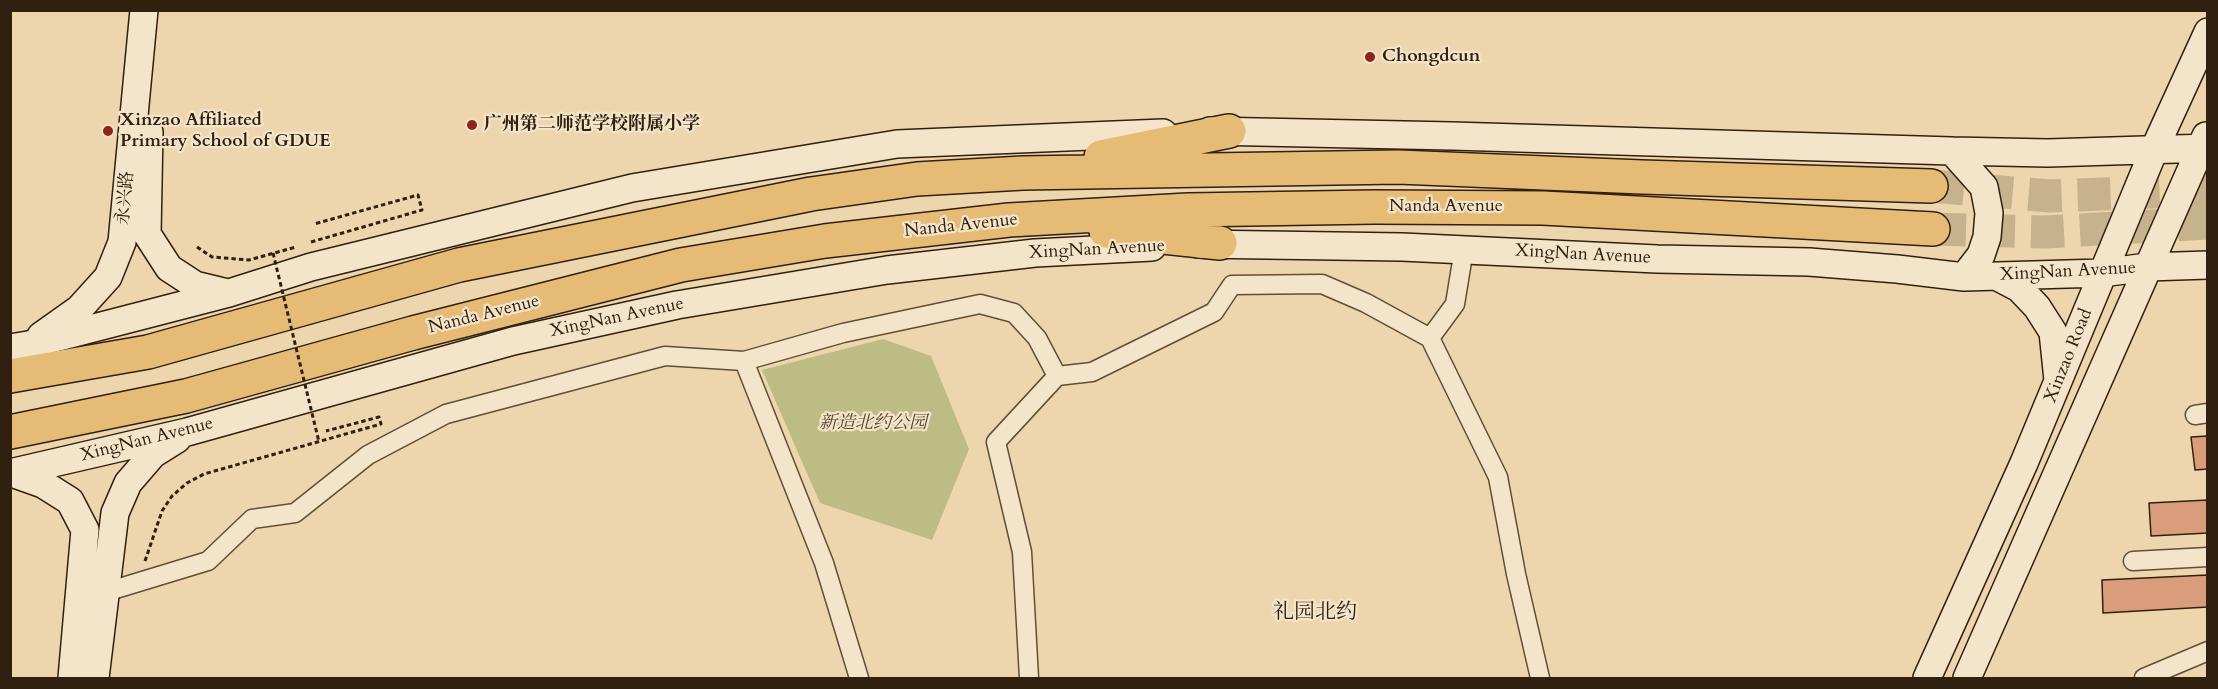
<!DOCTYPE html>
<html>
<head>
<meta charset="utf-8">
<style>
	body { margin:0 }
	#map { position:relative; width:2218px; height:689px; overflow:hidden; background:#edd6ad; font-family:Cardo,serif }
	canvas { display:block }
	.frame { position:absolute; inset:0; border:12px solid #312010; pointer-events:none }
</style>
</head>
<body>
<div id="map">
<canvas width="2218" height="689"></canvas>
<div class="frame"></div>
</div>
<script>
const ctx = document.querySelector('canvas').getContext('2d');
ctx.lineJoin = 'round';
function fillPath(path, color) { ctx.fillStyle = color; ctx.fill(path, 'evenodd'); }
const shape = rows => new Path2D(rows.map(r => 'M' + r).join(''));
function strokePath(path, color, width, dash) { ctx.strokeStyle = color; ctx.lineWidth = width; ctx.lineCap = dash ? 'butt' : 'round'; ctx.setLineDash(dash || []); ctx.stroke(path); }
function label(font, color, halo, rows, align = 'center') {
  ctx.font = font + ' Cardo,"Noto Serif SC",serif'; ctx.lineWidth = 4.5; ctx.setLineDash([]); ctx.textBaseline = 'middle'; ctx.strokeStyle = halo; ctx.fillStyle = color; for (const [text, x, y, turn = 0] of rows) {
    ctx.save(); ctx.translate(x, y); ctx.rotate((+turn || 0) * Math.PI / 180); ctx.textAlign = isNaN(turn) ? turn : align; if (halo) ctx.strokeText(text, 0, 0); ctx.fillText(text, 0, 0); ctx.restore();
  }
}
fillPath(shape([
	[883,339,931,356,969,449,932,540,820,503,762,370]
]), '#bebc85');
const building = shape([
	[2208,436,2208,469,2195,470,2191,437,2208,436],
	[2208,500,2208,533,2151,536,2149,503,2208,500],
	[2208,575,2208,607,2103,613,2102,580,2208,575]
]);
fillPath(building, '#da9d7b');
strokePath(building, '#312010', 1.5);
strokePath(shape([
	[1931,186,2050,196,2208,190],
	[1933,229,2044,232,2208,223]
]), '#c7b28e', 33, [33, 16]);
const street = shape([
	[1430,338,1455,304,1464,249],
	[744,361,824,563,859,678],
	[2195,415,2208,413],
	[2133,561,2208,557],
	[97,593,106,592,208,561,252,519,295,513,368,455,446,414,665,356,744,361,843,333,980,304,1014,313,1037,338,1057,376],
	[1029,678,1022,552,996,442,1057,376,1092,372,1214,312,1232,285,1322,284,1366,303,1430,338,1498,477,1516,574,1540,678],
	[2144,678,2208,651]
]);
const secondary = shape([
	[1210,131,1452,136,1952,151,2048,153,2208,148],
	[149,132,147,234,169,268,195,285,228,293],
	[1952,151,1984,187,1989,213,1987,237,1981,255,1964,277],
	[1199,244,1402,247,1657,259,1809,262,1897,269,1964,277,2102,273,2147,267,2208,265],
	[1998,277,2019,288,2037,307,2053,332,2058,380],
	[41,336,79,309,108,277,122,242,144,10],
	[10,348,28,345,229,293,311,267,632,188,897,144,1163,133],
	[10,473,187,432,513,341,677,305,887,270,1035,253,1152,247],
	[12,473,43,484,70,501,85,530,72,678],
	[95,678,115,513,128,483,153,454,177,439],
	[1927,678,2024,463,2154,150,2208,32],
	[1967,678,2206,136]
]);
const highway = shape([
	[1101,157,1229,131],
	[1106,231,1220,243],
	[10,376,148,352,459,265,811,194,917,179,1023,173,1398,167,1642,177,1931,186],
	[10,432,186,396,413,333,681,265,825,241,1009,220,1188,210,1374,207,1543,208,1933,229]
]);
strokePath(street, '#604e37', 21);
strokePath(secondary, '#312010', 30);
strokePath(highway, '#312010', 36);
strokePath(shape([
	[311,242,422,210,418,195,314,224],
	[197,247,212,257,249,260,296,247],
	[145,561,162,511,172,496,187,483,204,474,381,424,379,417,326,431]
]), '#312010', 3, [4.5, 3]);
strokePath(street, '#f3e4ca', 18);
strokePath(secondary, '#f3e4ca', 27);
strokePath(highway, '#e6bb76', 33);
strokePath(shape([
	[273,253,319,442]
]), '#312010', 3, [4.5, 3]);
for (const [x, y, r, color] of [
	[1370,57,6,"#8f2418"],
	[472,125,6,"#8f2418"],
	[108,131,6,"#8f2418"]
]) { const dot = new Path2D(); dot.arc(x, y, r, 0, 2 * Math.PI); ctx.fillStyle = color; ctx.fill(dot); strokePath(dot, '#f3e4ca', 2); }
label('bold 18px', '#312010', '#f3e4ca', [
	["Chongdcun",1382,57],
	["Xinzao Affiliated",120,121],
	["Primary School of GDUE",120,142],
	["广州第二师范学校附属小学",484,125]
], 'left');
label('18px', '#312010', '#f3e4ca', [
	["永兴路",126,198,-85],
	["Nanda Avenue",1446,207],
	["Nanda Avenue",961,226,-6],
	["XingNan Avenue",1097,250,-3],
	["XingNan Avenue",1583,255,3],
	["XingNan Avenue",2068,272,-3],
	["Nanda Avenue",484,315,-14],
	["XingNan Avenue",617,318,-12],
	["Xinzao Road",2069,356,-68],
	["XingNan Avenue",147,440,-14]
]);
label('italic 18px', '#54472d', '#f3e4ca', [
	["新造北约公园",873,424]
]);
label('21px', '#312010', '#f3e4ca', [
	["礼园北约",1315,613]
]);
</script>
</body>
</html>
